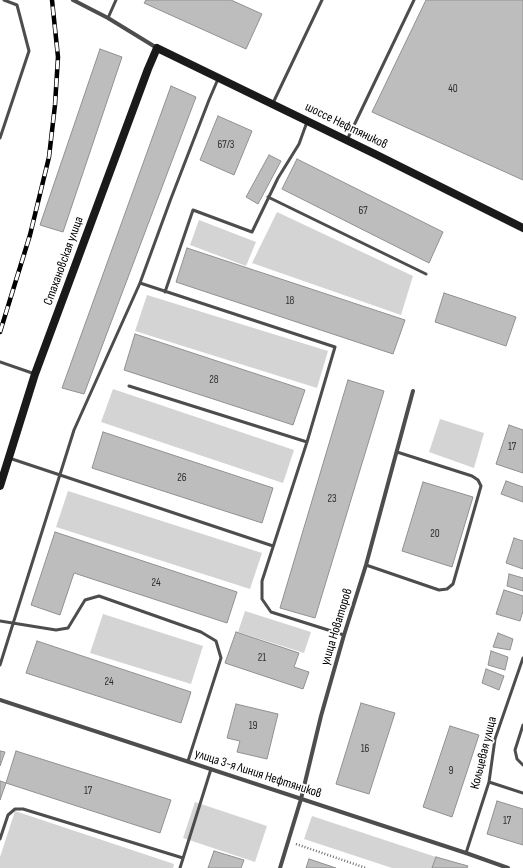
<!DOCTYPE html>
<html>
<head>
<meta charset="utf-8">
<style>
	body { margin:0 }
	canvas { display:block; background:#fff }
</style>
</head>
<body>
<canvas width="523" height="868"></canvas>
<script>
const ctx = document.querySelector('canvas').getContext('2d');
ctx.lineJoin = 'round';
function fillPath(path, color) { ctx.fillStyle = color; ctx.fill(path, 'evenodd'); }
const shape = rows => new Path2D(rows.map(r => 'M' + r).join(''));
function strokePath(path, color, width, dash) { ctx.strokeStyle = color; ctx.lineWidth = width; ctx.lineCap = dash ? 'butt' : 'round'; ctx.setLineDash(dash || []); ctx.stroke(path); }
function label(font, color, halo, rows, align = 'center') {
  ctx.font = font + ' "Sofia Sans Condensed",sans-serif'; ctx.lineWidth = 3.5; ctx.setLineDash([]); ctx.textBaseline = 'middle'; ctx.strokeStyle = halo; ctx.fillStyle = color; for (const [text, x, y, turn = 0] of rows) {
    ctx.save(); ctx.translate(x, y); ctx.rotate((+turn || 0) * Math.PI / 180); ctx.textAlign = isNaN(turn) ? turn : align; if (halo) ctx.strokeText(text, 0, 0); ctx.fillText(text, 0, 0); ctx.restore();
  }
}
fillPath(shape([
	[277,212,413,276,401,315,252,263],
	[199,220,256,242,246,266,190,245],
	[147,295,328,351,317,388,135,331],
	[113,389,294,450,283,483,101,422],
	[440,419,484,433,474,468,429,452],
	[68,491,262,553,250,589,56,527],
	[245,611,311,632,304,653,238,632],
	[103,614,203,646,191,684,90,653],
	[195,802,267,826,255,862,183,838],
	[15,811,174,864,173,868,0,868,0,857],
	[312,816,436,857,432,868,392,868,304,839]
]), '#d4d4d4');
const building = shape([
	[146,0,231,0,262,14,246,49,144,3,146,0],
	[426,0,523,0,523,180,372,112,426,0],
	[100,49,122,57,63,232,40,225,100,49],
	[171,86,196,97,84,394,62,388,171,86],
	[218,116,252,131,234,175,200,160,218,116],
	[269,155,281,161,258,204,246,197,269,155],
	[297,159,443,232,429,263,282,189,297,159],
	[187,248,405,320,393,354,176,282,187,248],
	[444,293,516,317,506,346,435,322,444,293],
	[135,334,305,390,293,425,124,370,135,334],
	[348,380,384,391,315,618,280,608,348,380],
	[509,425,523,430,523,473,496,464,509,425],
	[103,432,273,488,262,523,92,468,103,432],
	[506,481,523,487,523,502,501,494,506,481],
	[423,482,473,497,452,567,402,551,423,482],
	[55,532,237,592,227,623,74,573,60,615,31,605,55,532],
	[514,538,523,541,523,569,506,563,514,538],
	[509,574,523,578,523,591,507,586,509,574],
	[504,590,523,596,523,611,520,621,496,614,504,590],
	[236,632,299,653,294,667,309,672,303,689,225,663,236,632],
	[498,633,513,639,510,650,493,647,498,633],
	[37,641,191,692,181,723,26,673,37,641],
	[491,651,508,657,505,670,488,665,491,651],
	[486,669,504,676,499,690,482,683,486,669],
	[361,703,395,713,369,794,336,784,361,703],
	[236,704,278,714,267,759,237,752,240,741,227,738,236,704],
	[450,726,479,735,452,817,423,807,450,726],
	[0,751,5,752,0,766,0,751],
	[16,751,171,800,160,833,6,783,16,751],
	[0,781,6,783,0,800,0,781],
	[497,801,523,809,523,845,487,834,497,801],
	[214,851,244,860,241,868,208,868,214,851],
	[436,857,468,866,467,868,432,868,436,857],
	[309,859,336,868,306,868,309,859]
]);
fillPath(building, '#bdbdbd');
strokePath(building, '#919191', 1);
strokePath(shape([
	[296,844,366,868]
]), '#6f6f6f', 2.5, [1, 2]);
strokePath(shape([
	[108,18,116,0],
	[273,103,322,0],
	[0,138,29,51,17,5,4,0],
	[347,140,414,0],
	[268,197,426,274],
	[140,283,335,347,307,442,262,581,262,599,271,612,344,635],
	[165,292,193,210,252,232,278,178,299,144,307,122],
	[0,362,35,374],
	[129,386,307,442],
	[9,458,273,546],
	[366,565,439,590,447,589,453,584,481,486,478,480,472,476,397,452],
	[0,621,56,630,68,628,85,600,99,596,201,632,216,641,221,658,188,761],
	[0,665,74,430,140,283,170,201,209,100,218,79],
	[523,725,515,750,517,759,523,765],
	[489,782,523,793],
	[0,839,8,815,15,809,23,809,183,858],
	[466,853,489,782,495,739,523,658],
	[180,868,211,769]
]), '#4d4d4d', 3);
strokePath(shape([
	[73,0,108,18,157,48],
	[0,700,466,853,508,868],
	[280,868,301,799,321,716,344,635,366,565,413,391]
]), '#4d4d4d', 4);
strokePath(shape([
	[0,486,35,374,148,69,157,48,377,155,523,228]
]), '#1a1a1a', 8);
const rail = shape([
	[0,332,30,235,49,157,55,105,58,57,52,0]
]);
strokePath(rail, '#000', 4.5);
strokePath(rail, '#fff', 3, [9]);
label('11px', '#2f2f2f', null, [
	["40",453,89],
	["67/3",226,145],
	["67",363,211],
	["18",290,301],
	["28",214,380],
	["17",512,447],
	["26",182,478],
	["23",332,499],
	["20",435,534],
	["24",156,583],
	["21",262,658],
	["24",109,682],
	["19",253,726],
	["16",365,749],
	["9",451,771],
	["17",88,791],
	["17",507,821]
]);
label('13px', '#000', '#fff', [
	["шоссе Нефтяников",346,126,26],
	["Стахановская улица",64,261,-70],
	["улица Новаторов",337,627,-73],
	["Кольцевая улица",484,753,-76],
	["улица 3-я Линия Нефтяников",258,774,18]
]);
</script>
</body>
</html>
